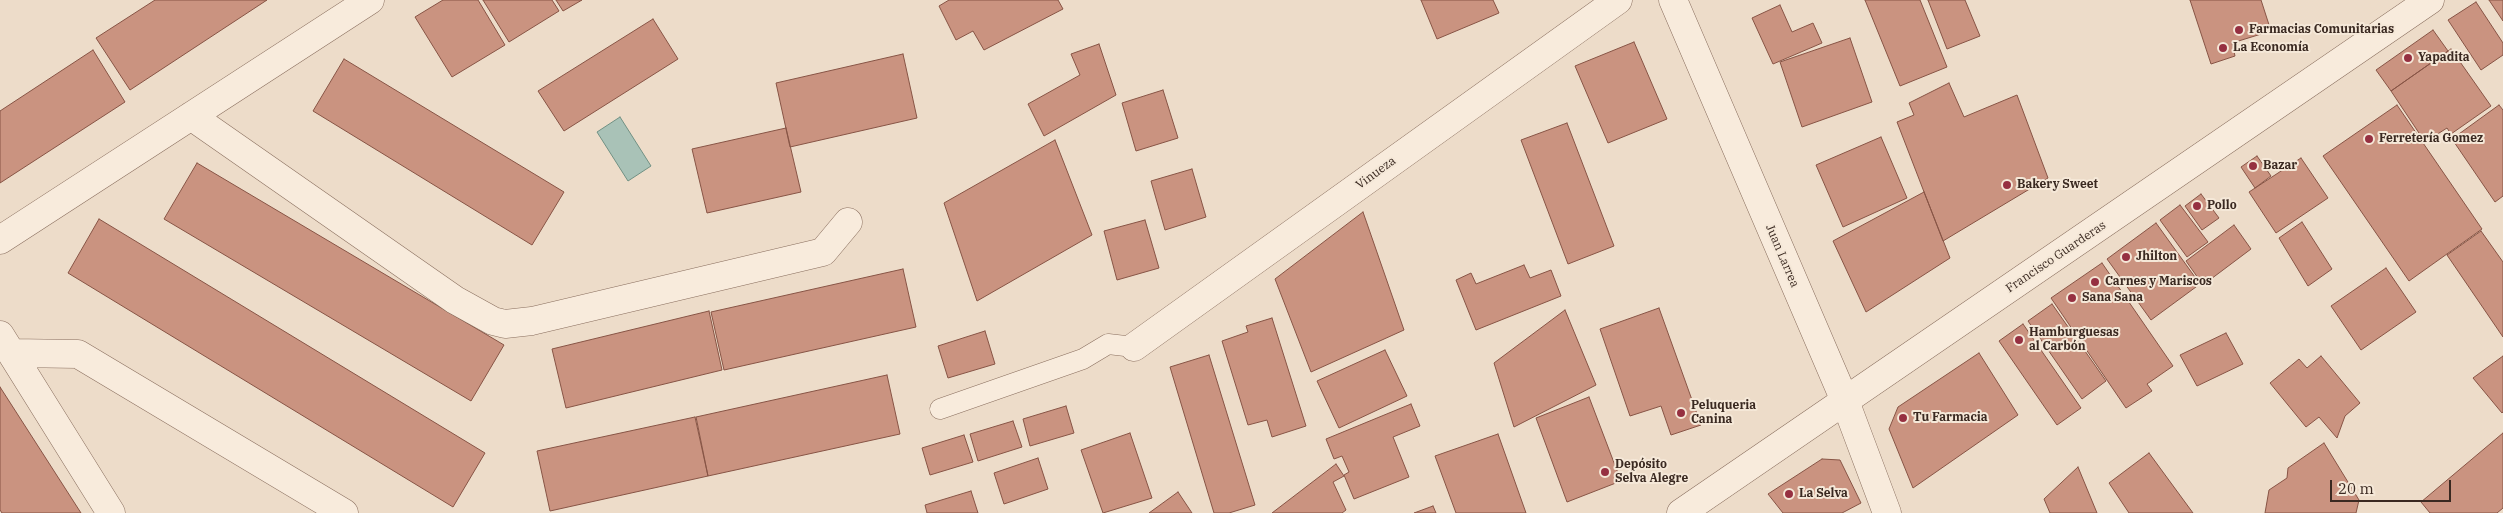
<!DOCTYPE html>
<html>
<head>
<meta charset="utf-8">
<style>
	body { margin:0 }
	#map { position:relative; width:2503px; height:513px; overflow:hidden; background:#eddcc9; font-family:"IBM Plex Serif",serif }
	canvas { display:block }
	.scale { position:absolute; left:2330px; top:480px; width:121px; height:22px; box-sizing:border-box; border:2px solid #3a2921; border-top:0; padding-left:6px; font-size:15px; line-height:18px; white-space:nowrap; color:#3a2921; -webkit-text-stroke:4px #f5e8d8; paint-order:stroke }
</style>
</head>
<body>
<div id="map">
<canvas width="2503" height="513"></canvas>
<div class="scale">20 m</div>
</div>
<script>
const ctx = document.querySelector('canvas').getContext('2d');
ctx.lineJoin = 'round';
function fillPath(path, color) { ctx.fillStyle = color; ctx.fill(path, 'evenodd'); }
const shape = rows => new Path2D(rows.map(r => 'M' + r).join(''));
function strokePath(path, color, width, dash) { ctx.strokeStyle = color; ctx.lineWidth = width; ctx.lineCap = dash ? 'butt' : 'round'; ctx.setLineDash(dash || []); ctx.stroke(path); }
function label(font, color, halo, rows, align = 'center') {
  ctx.font = font + ' "IBM Plex Serif",serif'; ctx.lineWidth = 4; ctx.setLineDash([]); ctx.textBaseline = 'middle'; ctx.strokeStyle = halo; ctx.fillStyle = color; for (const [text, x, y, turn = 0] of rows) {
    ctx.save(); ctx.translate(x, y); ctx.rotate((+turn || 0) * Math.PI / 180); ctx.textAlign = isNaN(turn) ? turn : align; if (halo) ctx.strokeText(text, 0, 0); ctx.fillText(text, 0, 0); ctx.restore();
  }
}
const water = shape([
	[620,117,651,166,628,181,597,132,620,117]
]);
fillPath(water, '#a9c2b7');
strokePath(water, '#709083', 1);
const building = shape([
	[155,0,267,0,130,90,96,38,155,0],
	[443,0,478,0,505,45,452,77,415,17,443,0],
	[483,0,552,0,559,11,509,42,483,0],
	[556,0,582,0,563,11,556,0],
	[949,0,1058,0,1063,9,984,50,973,31,956,40,939,6,949,0],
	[1421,0,1493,0,1499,13,1437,39,1421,0],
	[1865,0,1920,0,1947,67,1900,86,1865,0],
	[1928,0,1965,0,1980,36,1947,49,1928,0],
	[2190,0,2261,0,2271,31,2232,43,2235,56,2211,64,2190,0],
	[2489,0,2503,0,2503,21,2489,0],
	[2476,2,2503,43,2503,55,2481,70,2448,20,2476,2],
	[1780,5,1792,32,1813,23,1822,43,1773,64,1752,18,1780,5],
	[653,19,678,59,564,131,538,91,653,19],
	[2433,30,2448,51,2391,91,2376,70,2433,30],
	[1850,38,1872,102,1802,127,1780,62,1850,38],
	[1634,42,1667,119,1608,143,1575,66,1634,42],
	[1099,44,1116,95,1044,136,1028,104,1080,75,1071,54,1099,44],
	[2451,49,2491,106,2451,134,2447,128,2425,142,2391,91,2451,49],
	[93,50,125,102,0,183,0,111,93,50],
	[903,54,917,118,790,147,776,83,903,54],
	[344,59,564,192,532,245,313,111,344,59],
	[1949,83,1964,117,2017,95,2048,178,1943,241,1897,122,1914,115,1909,103,1949,83],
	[1163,90,1178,138,1136,151,1122,103,1163,90],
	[2397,105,2482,229,2409,281,2323,156,2397,105],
	[2499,105,2503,110,2503,196,2495,202,2452,139,2499,105],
	[1567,123,1614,246,1568,264,1521,140,1567,123],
	[786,128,801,192,707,213,692,149,786,128],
	[1881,137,1907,198,1843,227,1816,165,1881,137],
	[1055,140,1092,235,977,301,944,203,1055,140],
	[2257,156,2271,176,2255,188,2241,167,2257,156],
	[2301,158,2328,198,2276,233,2249,192,2301,158],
	[197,163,504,345,471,401,164,219,197,163],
	[1192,169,1206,217,1165,230,1151,181,1192,169],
	[1924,192,1950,258,1866,312,1833,241,1924,192],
	[2201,194,2219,218,2202,230,2185,206,2201,194],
	[2180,205,2208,242,2187,257,2160,220,2180,205],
	[1363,212,1404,330,1311,372,1275,279,1363,212],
	[99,219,485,453,453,507,68,273,99,219],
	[1145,220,1159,268,1117,280,1104,231,1145,220],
	[2302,222,2332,269,2308,286,2279,238,2302,222],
	[2156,223,2200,284,2151,320,2107,259,2156,223],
	[2234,225,2251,249,2203,285,2186,261,2234,225],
	[2481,231,2503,262,2503,337,2447,255,2481,231],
	[2102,263,2173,366,2147,384,2152,391,2126,408,2051,298,2102,263],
	[1524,265,1530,278,1551,270,1561,296,1476,330,1456,280,1471,273,1476,284,1524,265],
	[2386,268,2416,312,2361,350,2331,306,2386,268],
	[903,269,916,327,724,370,711,312,903,269],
	[2052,304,2106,381,2082,399,2028,321,2052,304],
	[1659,308,1701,425,1671,435,1661,406,1630,416,1600,329,1659,308],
	[1565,310,1596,385,1514,427,1494,363,1565,310],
	[709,311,722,370,566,408,552,349,709,311],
	[1272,318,1306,426,1272,437,1267,420,1248,425,1222,341,1248,332,1246,326,1272,318],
	[2023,324,2081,408,2057,425,1999,341,2023,324],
	[985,331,995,364,948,378,938,346,985,331],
	[2226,333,2243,364,2197,386,2180,355,2226,333],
	[1385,350,1407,396,1339,428,1317,381,1385,350],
	[1979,353,2018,415,1913,488,1889,429,1898,407,1979,353],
	[1209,355,1255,505,1229,513,1214,513,1170,367,1209,355],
	[2321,356,2360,403,2345,416,2337,438,2319,417,2306,427,2270,383,2299,359,2307,368,2321,356],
	[2503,356,2503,412,2502,413,2473,378,2503,356],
	[887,375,900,434,708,476,696,417,887,375],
	[0,387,81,513,2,513,0,510,0,387],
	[1589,397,1621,481,1567,502,1536,418,1589,397],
	[1411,404,1420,426,1393,437,1409,477,1354,499,1344,475,1349,472,1342,456,1334,459,1326,439,1411,404],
	[1066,406,1074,433,1030,446,1023,419,1066,406],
	[695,417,708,476,550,511,537,451,695,417],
	[1013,421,1022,447,978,461,970,434,1013,421],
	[1130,433,1152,498,1103,513,1081,450,1130,433],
	[2503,433,2503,508,2497,513,2430,513,2421,502,2503,433],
	[1498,434,1526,513,1456,513,1435,456,1498,434],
	[964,435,973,462,930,475,922,448,964,435],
	[2324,443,2359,500,2356,513,2265,513,2269,490,2287,478,2288,468,2324,443],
	[2149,453,2193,513,2129,513,2109,483,2149,453],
	[1038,458,1048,489,1004,504,994,473,1038,458],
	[1822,459,1840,460,1861,503,1842,513,1783,513,1768,494,1822,459],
	[1336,464,1344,476,1333,482,1346,510,1342,513,1272,513,1336,464],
	[2078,467,2097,513,2050,513,2044,499,2078,467],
	[971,491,978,513,927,513,925,505,971,491],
	[1178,492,1192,513,1149,513,1178,492],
	[1433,506,1436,513,1414,513,1433,506]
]);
fillPath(building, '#ca9380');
strokePath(building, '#875445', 1);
const service = shape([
	[940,409,1083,359,1108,344,1134,347]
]);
const minor = shape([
	[1673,0,1845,401,1887,513],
	[191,116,455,300,493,321,505,324,532,321,823,252,848,222],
	[0,240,370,0],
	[0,335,111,513],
	[1134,347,1618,0],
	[12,353,78,354,344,513]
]);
const tertiary = shape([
	[1681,513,2430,0]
]);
strokePath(service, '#896e5e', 21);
strokePath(minor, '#896e5e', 29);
strokePath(tertiary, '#896e5e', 29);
strokePath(service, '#f8ebdc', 20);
strokePath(minor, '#f8ebdc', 28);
strokePath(tertiary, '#f8ebdc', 28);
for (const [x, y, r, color] of [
	[2239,30,5,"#963041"],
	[2223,48,5,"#963041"],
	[2408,58,5,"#963041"],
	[2369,139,5,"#963041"],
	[2253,166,5,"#963041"],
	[2007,185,5,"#963041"],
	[2197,206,5,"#963041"],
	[2126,257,5,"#963041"],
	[2095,282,5,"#963041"],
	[2072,298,5,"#963041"],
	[2019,340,5,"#963041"],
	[1681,413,5,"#963041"],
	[1903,418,5,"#963041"],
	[1605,472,5,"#963041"],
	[1789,494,5,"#963041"]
]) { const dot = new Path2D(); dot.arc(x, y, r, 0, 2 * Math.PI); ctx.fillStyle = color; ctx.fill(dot); strokePath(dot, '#f5e8d8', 2); }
label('bold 12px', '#3a2921', '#f5e8d8', [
	["Farmacias Comunitarias",2249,30],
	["La Economía",2233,48],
	["Yapadita",2418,58],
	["Ferretería Gomez",2379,139],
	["Bazar",2263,166],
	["Bakery Sweet",2017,185],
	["Pollo",2207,206],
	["Jhilton",2136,257],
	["Carnes y Mariscos",2105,282],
	["Sana Sana",2082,298],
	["Hamburguesas",2029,333],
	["al Carbón",2029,347],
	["Peluqueria",1691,406],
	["Canina",1691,420],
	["Tu Farmacia",1913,418],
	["Depósito",1615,465],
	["Selva Alegre",1615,479],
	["La Selva",1799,494]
], 'left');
label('12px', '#3a2921', '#f5e8d8', [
	["Vinueza",1376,173,-36],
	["Juan Larrea",1782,256,67],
	["Francisco Guarderas",2056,257,-34]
]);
</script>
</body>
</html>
